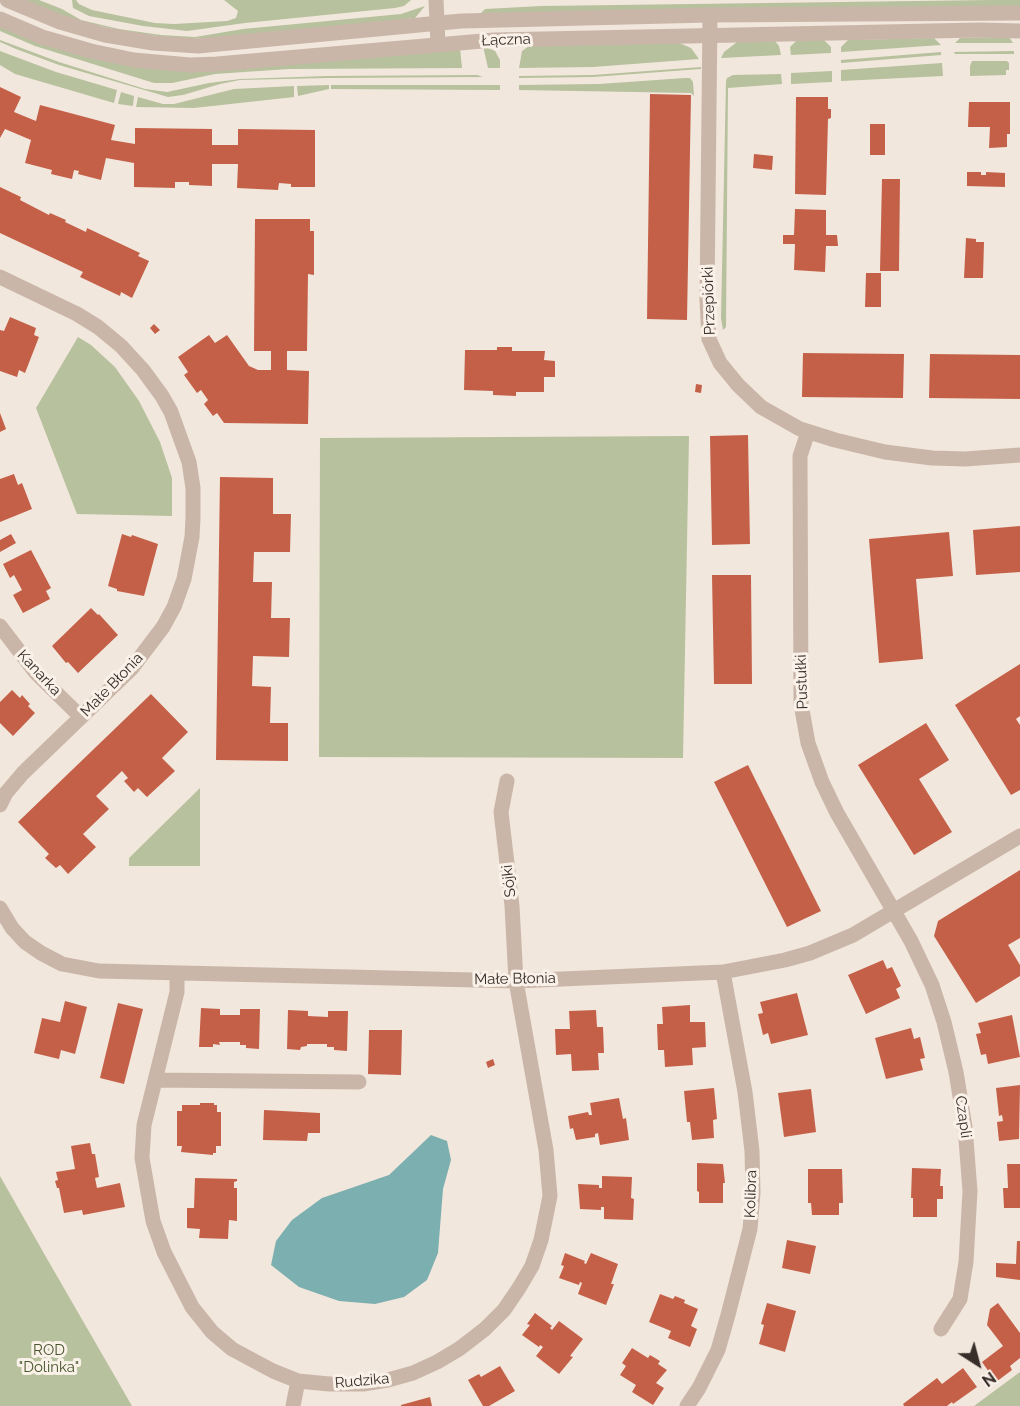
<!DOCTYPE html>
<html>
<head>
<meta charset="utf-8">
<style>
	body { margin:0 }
	#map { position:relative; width:1020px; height:1406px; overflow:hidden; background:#f2e7dd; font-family:Raleway,sans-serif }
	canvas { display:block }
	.north { position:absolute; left:948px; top:1334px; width:60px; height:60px; -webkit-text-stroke:4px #faf1e9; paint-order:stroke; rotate:144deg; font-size:16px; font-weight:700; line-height:24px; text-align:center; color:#372d29 }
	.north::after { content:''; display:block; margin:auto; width:21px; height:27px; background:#372d29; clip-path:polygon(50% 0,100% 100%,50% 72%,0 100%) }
</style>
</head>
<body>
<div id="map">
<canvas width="1020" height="1406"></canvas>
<div class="north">N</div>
</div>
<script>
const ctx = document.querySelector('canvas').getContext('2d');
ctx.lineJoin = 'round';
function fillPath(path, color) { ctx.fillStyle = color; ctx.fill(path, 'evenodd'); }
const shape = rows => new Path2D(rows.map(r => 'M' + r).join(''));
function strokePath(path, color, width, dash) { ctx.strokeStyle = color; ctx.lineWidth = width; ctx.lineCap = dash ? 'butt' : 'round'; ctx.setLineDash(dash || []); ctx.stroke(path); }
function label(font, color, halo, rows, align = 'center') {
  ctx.font = font + ' Raleway,sans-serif'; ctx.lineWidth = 6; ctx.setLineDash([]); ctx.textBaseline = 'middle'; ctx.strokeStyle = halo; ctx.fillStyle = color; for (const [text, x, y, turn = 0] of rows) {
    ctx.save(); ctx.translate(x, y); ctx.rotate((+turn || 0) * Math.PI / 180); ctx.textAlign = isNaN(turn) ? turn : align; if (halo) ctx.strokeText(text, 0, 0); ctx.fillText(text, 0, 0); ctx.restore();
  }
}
fillPath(shape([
	[20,0,39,0,62,9,81,20,119,29,161,35,195,37,243,29,401,14,425,6,415,18,261,36,186,39,130,33,71,19],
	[72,0,76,0,79,4,92,10,155,23,174,24,227,21,236,18,238,11,224,0,411,0,404,6,395,8,245,23,187,31,143,26,89,16,73,8],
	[991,0,1020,0,1020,6,480,14,485,9,541,6],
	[0,25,126,64,460,48,462,68,289,69,215,74,172,83,154,83,35,46,0,31],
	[1009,37,1013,43,955,43,960,38],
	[934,38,941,45,841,52,841,47,848,40],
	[0,40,59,62,145,89,167,92,209,83,240,79,327,76,477,75,483,77,327,78,240,80,220,84,183,95,168,97,59,65,16,49,0,42],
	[797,40,824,40,831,47,831,53,791,55,790,47],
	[775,41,779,46,781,55,721,58,724,52,737,42],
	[677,42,691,48,699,59,593,67,519,68,522,51,529,46],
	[483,46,495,51,500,60,500,68,488,68],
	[0,51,56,72,117,90,114,103,15,74,0,65],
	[1014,51,1014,54,955,54,954,52],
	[941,52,941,55,841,63,841,60],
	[972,61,1007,61,1009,63,1009,70,1006,70,1006,75,970,76,970,66],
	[942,63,943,76,841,81,841,70],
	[701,67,701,69,593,77,519,78,519,76,593,75],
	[832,71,832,82,791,84,791,73],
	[781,74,782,84,728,88,726,327,723,330,721,318,726,81,727,78,733,75],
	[685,78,690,78,693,82,694,96,691,93,519,90,519,85,599,84],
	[329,85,329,89,298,96,297,86],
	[331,85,500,85,500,90,331,89],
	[294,86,294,97,194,108,136,107,138,97,163,104,174,104,234,89],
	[121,92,134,96,133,106,118,104],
	[78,337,91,345,115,367,139,401,160,442,172,478,172,516,77,514,36,408],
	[689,436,683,758,319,757,320,438],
	[200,788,200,866,129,866,129,858],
	[0,1176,46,1257,132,1406,0,1406],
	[1020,1372,1020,1406,974,1406]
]), '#b7c19d');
fillPath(shape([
	[431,1135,447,1141,451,1160,443,1189,438,1253,427,1280,404,1297,375,1304,339,1301,299,1287,271,1265,276,1241,292,1220,322,1198,389,1175]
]), '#7cafaf');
fillPath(shape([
	[0,87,21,97,14,112,36,121,40,105,115,125,111,140,135,144,135,128,212,129,212,145,238,145,238,129,315,130,315,187,291,187,291,184,279,183,278,190,237,188,238,164,212,164,212,186,189,185,189,182,175,182,175,188,134,187,134,163,106,158,101,180,78,174,79,171,74,170,72,179,51,174,52,170,25,163,31,140,5,129,0,138],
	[650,94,691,95,687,320,647,319],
	[796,97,828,97,828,109,831,109,831,118,828,119,826,195,795,194],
	[969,102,1010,102,1010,134,1007,134,1007,147,989,148,990,127,968,127],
	[870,124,885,124,885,155,870,155],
	[754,154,773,156,772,170,753,168],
	[967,172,981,172,981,175,986,175,986,172,1005,173,1005,187,967,186],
	[882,179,900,179,899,271,880,271],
	[0,187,21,197,20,200,49,215,50,213,66,220,65,222,86,232,87,228,140,253,138,256,149,261,132,298,121,292,120,296,80,277,83,272,0,233],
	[795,209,826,210,826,235,837,235,838,246,826,246,825,272,794,270,795,244,783,244,783,235,794,235],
	[255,219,310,219,310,231,314,231,314,275,308,274,307,351,287,351,287,370,309,371,308,424,224,423,217,413,213,416,204,404,208,400,201,390,197,393,184,375,188,372,178,357,209,335,215,343,227,335,249,366,258,370,271,370,271,351,254,351],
	[966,238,976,239,976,242,984,242,983,278,964,278],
	[866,273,881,273,881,307,865,307],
	[10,317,36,328,34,335,39,337,25,373,19,370,17,377,0,371,0,330,4,331],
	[154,324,160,330,155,334,150,328],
	[497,347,512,347,512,351,545,351,544,360,555,361,555,377,544,377,544,392,516,392,516,396,493,395,493,391,464,390,465,350,497,350],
	[803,353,904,354,903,398,802,397],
	[930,354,1020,355,1020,399,929,398],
	[696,384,702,385,701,393,695,392],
	[0,413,6,429,0,432],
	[748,435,750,544,712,545,710,436],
	[14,474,18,485,22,483,32,509,0,522,0,479],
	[220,477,273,478,273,514,291,514,290,552,254,552,253,582,272,582,271,618,290,618,289,657,253,656,252,686,271,687,270,723,288,723,288,761,216,760],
	[1020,526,1020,572,976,575,973,530],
	[949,532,953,576,916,579,923,659,879,663,869,539],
	[11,534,16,543,0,552,0,540],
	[122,534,131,537,132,535,158,544,144,596,117,591,117,589,108,586],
	[31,550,51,588,46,591,50,599,23,613,13,595,22,590,14,575,10,578,3,564],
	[712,575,751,575,752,684,714,684],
	[91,608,98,615,99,614,118,635,78,673,68,662,66,663,52,646],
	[1020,664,1020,716,1016,719,1020,725,1020,790,1011,795,955,705],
	[12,690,20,698,22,695,30,704,28,706,35,713,13,736,0,723,0,702],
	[151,694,188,732,162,758,175,771,147,797,138,788,134,792,124,781,128,778,122,771,96,796,109,809,83,834,96,847,68,874,60,865,56,868,45,858,49,854,18,822],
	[926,723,949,760,919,779,952,832,914,855,858,765],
	[748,765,821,911,787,927,714,782],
	[1020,870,1020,938,1008,945,1020,965,1020,976,976,1003,934,936,938,921],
	[883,960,887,969,892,967,901,986,896,989,900,998,866,1014,848,975],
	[797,993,808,1035,771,1044,768,1033,763,1035,758,1014,763,1013,760,1002],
	[65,1001,87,1007,75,1054,61,1050,59,1059,34,1053,42,1018,60,1022],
	[118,1003,143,1009,124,1084,100,1078],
	[690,1005,690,1022,705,1022,706,1047,692,1048,693,1065,665,1067,664,1050,658,1050,657,1024,663,1024,662,1007],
	[201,1008,220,1009,220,1015,240,1015,240,1009,260,1009,259,1049,246,1048,246,1045,240,1045,240,1042,219,1042,220,1045,213,1044,213,1047,199,1047],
	[288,1010,308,1011,308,1016,328,1017,328,1011,348,1011,347,1051,334,1050,334,1047,327,1047,327,1044,307,1044,307,1046,301,1047,300,1050,287,1049],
	[596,1010,597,1027,603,1027,604,1053,598,1053,599,1070,572,1071,571,1054,556,1055,555,1029,570,1029,569,1011],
	[1012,1015,1020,1057,988,1064,986,1054,981,1055,976,1034,981,1033,978,1023],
	[911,1028,914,1039,920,1037,925,1058,920,1059,923,1070,886,1079,875,1038],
	[369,1030,402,1030,401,1075,368,1074],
	[493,1059,495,1065,488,1068,486,1062],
	[1020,1085,1019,1139,999,1141,997,1122,1003,1121,1002,1115,999,1116,996,1088],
	[714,1088,717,1119,713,1120,714,1138,692,1140,690,1122,687,1122,684,1091],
	[811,1089,816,1132,784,1137,778,1093],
	[619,1098,623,1119,626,1118,629,1140,600,1145,598,1133,595,1134,595,1137,576,1140,573,1128,570,1129,568,1116,588,1112,589,1115,592,1115,590,1103],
	[200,1103,214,1103,214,1105,217,1105,217,1112,221,1112,221,1146,216,1146,216,1153,213,1153,213,1155,181,1152,182,1146,177,1146,177,1111,182,1111,182,1105,200,1105],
	[264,1110,320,1113,320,1133,308,1133,307,1141,263,1140],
	[90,1143,92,1154,95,1154,99,1177,95,1178,97,1188,120,1183,125,1207,83,1215,82,1210,64,1213,59,1188,57,1188,55,1181,58,1180,56,1172,75,1169,71,1146],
	[697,1163,723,1164,725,1183,723,1183,723,1203,699,1203,699,1192,697,1191],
	[1007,1164,1020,1164,1020,1208,1004,1208,1003,1188,1008,1188],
	[912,1168,941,1169,940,1186,943,1186,943,1199,937,1199,937,1217,913,1217,913,1198,911,1198],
	[808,1169,842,1169,843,1203,839,1203,839,1215,812,1215,811,1203,808,1203],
	[602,1176,632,1177,631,1198,634,1199,633,1220,604,1219,604,1207,601,1207,601,1210,580,1209,578,1184,599,1185,599,1188,602,1188],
	[195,1178,237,1179,237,1181,234,1182,234,1188,237,1188,237,1221,229,1220,228,1239,199,1238,200,1229,187,1228,187,1208,194,1208],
	[787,1240,816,1246,810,1274,782,1268],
	[1017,1241,1020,1241,1020,1280,996,1277,996,1263,1016,1264],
	[565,1253,585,1261,584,1263,586,1264,591,1253,618,1264,611,1284,614,1284,606,1305,578,1294,582,1283,580,1282,579,1285,559,1278,564,1266,561,1265],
	[660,1294,673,1299,675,1296,685,1300,684,1303,698,1309,691,1326,697,1329,690,1347,668,1338,671,1331,649,1322],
	[767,1303,796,1311,785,1352,759,1344,764,1325,761,1324],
	[998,1303,1020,1333,1020,1358,1010,1366,1012,1370,996,1382,982,1362,1003,1346,987,1325,990,1309],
	[535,1313,552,1326,550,1328,552,1330,559,1321,583,1339,570,1356,573,1357,559,1374,536,1356,543,1347,540,1345,539,1347,522,1335,530,1325,527,1324],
	[632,1348,648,1358,650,1355,660,1361,658,1364,667,1370,656,1383,664,1388,653,1405,632,1392,636,1385,620,1375,626,1366,622,1363],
	[500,1366,515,1391,489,1406,483,1406,468,1380,479,1374,481,1377],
	[963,1368,977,1387,953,1404,952,1402,947,1406,904,1406,903,1404,937,1378,942,1384],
	[430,1397,432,1406,401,1406,401,1405]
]), '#c56048');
strokePath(shape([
	[436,0,438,44],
	[710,15,707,300,709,339,720,363,738,385,761,407,800,429,835,440,885,452,932,458,965,459,1020,455],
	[0,277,77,314,98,327,121,346,143,370,162,396,171,412,189,462,193,488,193,518,192,537,184,579,174,607,163,627,132,668,23,773,6,793,0,805],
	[808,432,800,456,801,704,808,743,822,782,837,813,911,941,932,985,944,1022,956,1072,965,1127,970,1191,966,1262,960,1299,941,1329],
	[0,626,36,673,81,717],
	[0,908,12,928,25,942,41,953,62,964,99,971,516,981,723,972,785,960,810,953,853,935,1020,836],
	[177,973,177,992,144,1125,142,1158,153,1221,164,1252,192,1307,212,1332,232,1349,273,1371,298,1381,329,1384,363,1384,388,1380,413,1373,437,1362,459,1349,485,1329,504,1310,519,1288,532,1266,541,1240,550,1196,546,1150,516,981,512,906,501,812,507,781],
	[155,1080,359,1082],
	[293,1406,298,1381],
	[687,1406,699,1388,718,1350,728,1315,750,1229,753,1193,752,1151,745,1092,723,972]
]), '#cab6a9', 15);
strokePath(shape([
	[7,0,60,22,105,35,153,43,198,46,461,21,710,15,1020,13],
	[0,19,42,37,91,51,134,60,190,65,217,64,494,40,980,30,1020,31]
]), '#cab6a9', 15);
label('15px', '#372d29', '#faf1e9', [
	["Łączna",506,40,-2],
	["Przepiórki",709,301,-92],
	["Kanarka",39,673,47],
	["Pustułki",802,682,-92],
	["Małe Błonia",112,685,-46],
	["Sójki",509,881,-97],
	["Małe Błonia",515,979,-1],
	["Czapli",963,1117,82],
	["Kolibra",751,1194,-88],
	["Rudzika",362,1381,-5]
]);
label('15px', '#48552d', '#faf1e9', [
	["ROD",49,1350],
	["\"Dolinka\"",49,1367]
]);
</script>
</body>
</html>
